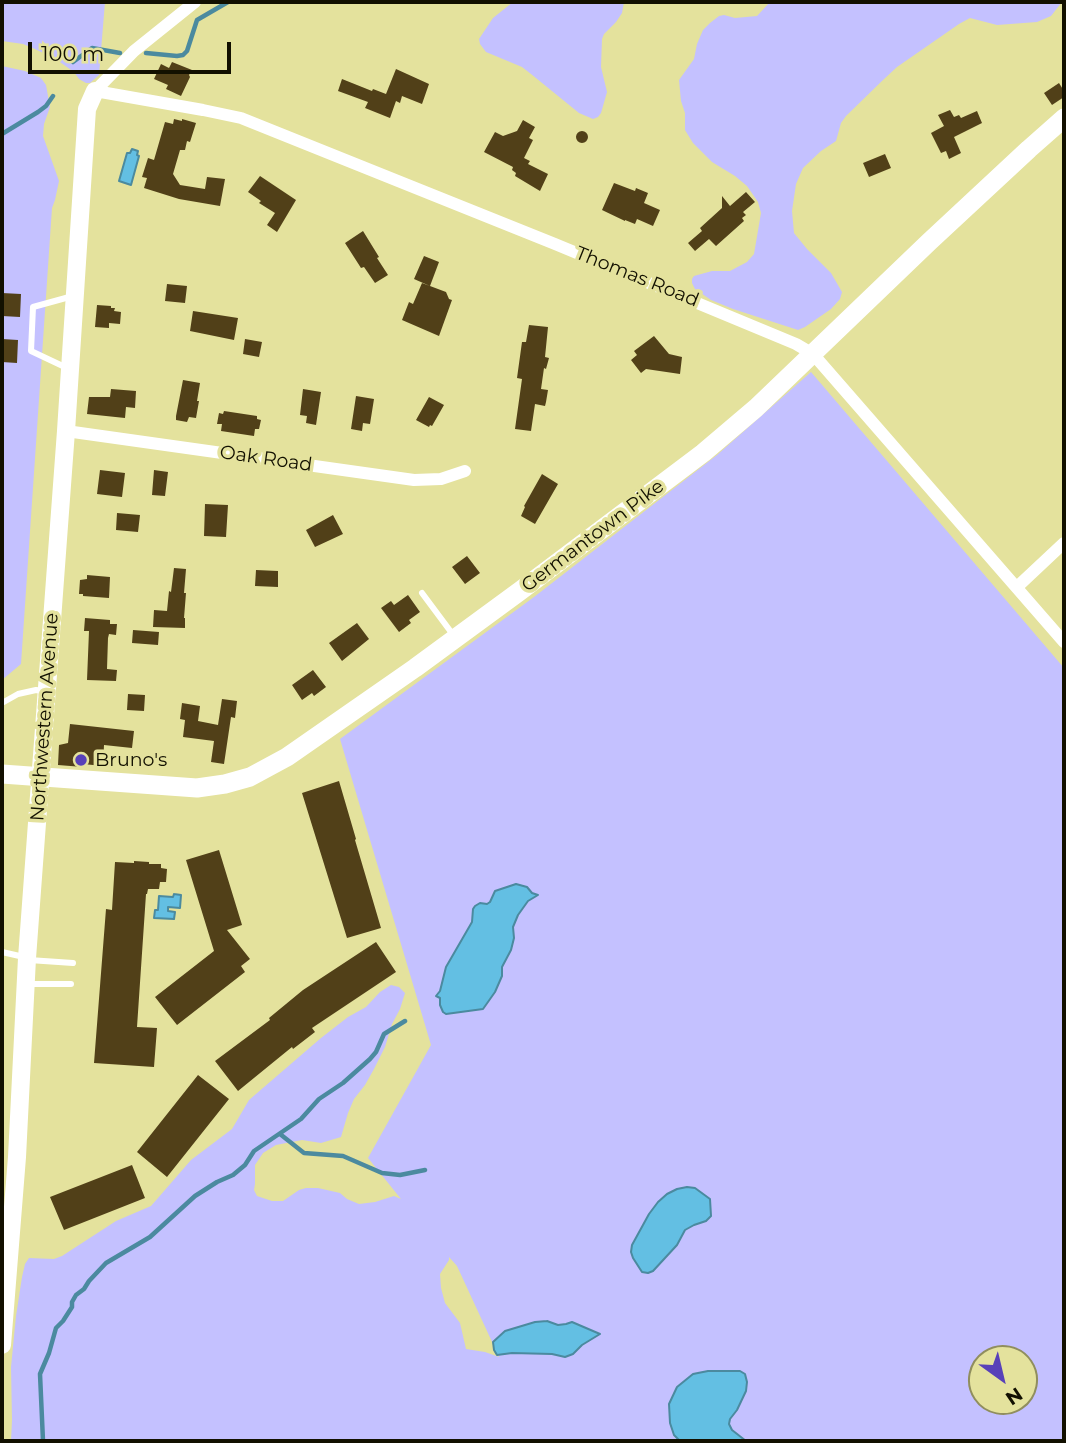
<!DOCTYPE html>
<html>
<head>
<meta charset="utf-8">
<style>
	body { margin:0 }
	#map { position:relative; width:1066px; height:1443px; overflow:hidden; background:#e4e29d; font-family:Montserrat,sans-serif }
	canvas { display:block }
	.frame { position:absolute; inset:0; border:4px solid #121000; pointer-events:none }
	.north { position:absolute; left:968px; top:1345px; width:70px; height:70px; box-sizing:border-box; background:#e4e29d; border:2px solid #908e5e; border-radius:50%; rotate:146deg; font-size:19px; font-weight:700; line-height:28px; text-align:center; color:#121000 }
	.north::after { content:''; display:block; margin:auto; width:24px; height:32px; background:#5841b9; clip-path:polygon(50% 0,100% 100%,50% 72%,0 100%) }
	.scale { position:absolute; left:28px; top:42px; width:203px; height:32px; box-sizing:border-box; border:4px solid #121000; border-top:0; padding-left:9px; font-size:21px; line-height:24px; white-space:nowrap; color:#121000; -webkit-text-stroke:5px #e4e29d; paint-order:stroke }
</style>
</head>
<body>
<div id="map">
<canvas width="1066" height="1443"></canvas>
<div class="frame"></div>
<div class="north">N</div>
<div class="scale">100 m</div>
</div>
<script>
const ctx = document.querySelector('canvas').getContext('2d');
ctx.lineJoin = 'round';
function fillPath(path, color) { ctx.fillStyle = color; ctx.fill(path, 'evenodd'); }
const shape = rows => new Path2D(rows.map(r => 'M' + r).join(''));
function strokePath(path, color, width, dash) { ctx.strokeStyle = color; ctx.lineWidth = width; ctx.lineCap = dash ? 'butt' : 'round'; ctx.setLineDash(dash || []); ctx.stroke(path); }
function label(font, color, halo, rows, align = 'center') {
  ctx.font = font + ' Montserrat,sans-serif'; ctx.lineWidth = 7; ctx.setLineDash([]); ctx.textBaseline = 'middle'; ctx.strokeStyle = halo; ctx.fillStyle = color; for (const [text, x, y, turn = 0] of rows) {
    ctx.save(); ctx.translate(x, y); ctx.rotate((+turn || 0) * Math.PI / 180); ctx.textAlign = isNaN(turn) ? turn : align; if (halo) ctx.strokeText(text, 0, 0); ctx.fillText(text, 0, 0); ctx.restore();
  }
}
fillPath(shape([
	[2,2,105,2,99,75,90,83,86,83,79,79,74,72,57,60,35,49,23,44,2,41],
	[513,2,624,2,622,13,616,22,604,34,602,39,601,67,607,92,601,113,598,117,593,119,579,113,531,74,522,67,486,52,480,44,479,39,493,18],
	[770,2,1062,2,1051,16,1037,22,997,25,970,18,959,24,897,67,883,80,846,116,841,123,836,141,821,151,803,168,796,184,792,211,794,233,807,249,831,273,842,292,840,299,831,309,805,327,798,330,733,309,711,300,695,289,692,283,692,279,694,276,712,271,730,271,747,262,754,254,761,213,758,202,747,186,735,176,712,162,693,143,685,130,685,113,681,101,679,80,694,59,697,44,703,30,710,23,719,16,724,15,735,18,757,16],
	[2,66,25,71,41,78,46,85,50,107,44,124,43,136,59,181,55,200,52,208,21,664,2,680],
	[811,372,1064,668,1064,1441,11,1441,12,1420,11,1367,16,1316,22,1277,25,1264,29,1258,54,1259,62,1256,116,1221,151,1206,191,1160,232,1129,249,1100,321,1038,348,1017,366,1007,380,992,391,985,399,987,405,993,400,1009,392,1024,385,1047,374,1069,365,1085,354,1099,348,1113,341,1137,321,1143,302,1140,276,1145,263,1153,255,1165,255,1184,254,1190,257,1196,272,1201,283,1201,299,1190,306,1188,318,1188,340,1193,347,1199,359,1204,375,1202,394,1196,401,1199,368,1158,431,1045,340,739,534,597,717,455],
	[449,1257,457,1266,499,1357,485,1352,466,1349,460,1323,445,1303,441,1288,440,1274,449,1260],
	[982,1359,1024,1359,1024,1401,982,1401]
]), '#c4c1ff');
const water = shape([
	[132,149,138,151,137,155,139,156,131,185,119,181,127,153,130,153,132,149],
	[516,884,527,887,532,893,538,895,528,901,518,915,513,927,514,938,511,950,502,967,502,976,495,992,483,1009,446,1014,443,1012,440,1005,440,998,436,996,440,991,446,967,472,922,473,909,475,906,480,903,487,904,490,902,495,891,516,884],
	[174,894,181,895,180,908,168,907,168,911,175,912,174,919,154,918,155,910,158,910,159,896,173,897,174,894],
	[687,1187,695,1188,710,1199,711,1216,706,1221,694,1225,685,1230,677,1245,653,1271,648,1273,642,1272,633,1258,631,1252,632,1245,649,1214,658,1202,667,1194,677,1189,687,1187],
	[547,1321,558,1325,566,1324,572,1322,600,1334,582,1345,573,1354,565,1357,552,1354,512,1353,497,1355,494,1350,493,1342,505,1331,535,1322,547,1321],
	[708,1371,740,1371,745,1374,747,1382,746,1391,737,1410,730,1419,729,1424,732,1430,746,1441,680,1441,674,1435,670,1423,669,1404,677,1387,693,1374,708,1371]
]);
fillPath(water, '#63bfe3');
strokePath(water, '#4b8a9f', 2);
strokePath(shape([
	[146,53,177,56,183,55,187,51,197,20,228,2],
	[73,62,92,48,120,53],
	[2,134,38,112,46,106,53,96],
	[280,1134,304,1153,343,1156,382,1173,400,1175,425,1170],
	[43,1441,40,1374,49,1353,56,1328,63,1321,72,1307,72,1302,76,1295,84,1289,89,1281,106,1263,150,1237,195,1196,217,1182,233,1175,245,1165,254,1151,301,1119,319,1099,343,1083,370,1059,376,1052,384,1034,405,1021]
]), '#4b8a9f', 4.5);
fillPath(shape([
	[172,62,192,70,189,75,190,77,181,96,166,89,168,85,154,79,161,64,169,68],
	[396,69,429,84,422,104,402,96,400,103,396,101,390,118,365,108,368,102,338,91,342,79,372,91,373,89,386,94],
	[1059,83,1064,91,1064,97,1052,105,1044,93],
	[950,110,954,117,959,115,961,118,977,111,982,123,954,137,961,153,949,159,946,151,941,153,931,133,944,126,938,115],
	[174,119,182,121,182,119,196,123,190,142,187,141,185,150,180,150,173,174,180,185,205,189,207,177,225,179,220,206,179,199,144,188,147,178,142,177,148,158,154,160,165,122,173,124],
	[523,120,535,127,529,138,533,140,524,158,530,161,528,164,548,174,540,191,515,176,516,173,512,170,513,167,484,152,495,132,503,136,517,131],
	'576 137a6 6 0 1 1 12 0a6 6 0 1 1-12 0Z',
	[885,154,891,168,869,177,863,163],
	[260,176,296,200,277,232,267,225,275,213,259,203,261,201,248,192],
	[614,183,635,191,636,188,648,193,644,203,660,210,653,226,637,219,635,224,625,220,625,221,602,210],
	[746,192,755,202,743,212,746,215,742,218,744,221,716,246,709,239,695,251,688,243,702,231,700,228,722,208,722,196,730,206],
	[363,231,379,257,377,258,388,275,375,283,364,267,361,268,345,243],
	[424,256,439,262,430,286,414,279],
	[422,283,446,292,449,299,452,300,439,336,402,320,409,302,413,304],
	[167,284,187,286,185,303,165,301],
	[2,293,21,294,20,317,2,316],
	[97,305,111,306,111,308,115,308,114,311,121,312,120,324,109,323,109,328,95,327],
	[193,311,238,318,234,340,190,331],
	[529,325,548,327,545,357,549,358,546,369,544,368,541,389,548,390,546,402,545,406,535,404,531,431,515,429,522,379,517,378,522,342,526,342],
	[654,336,669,354,682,357,680,374,646,369,641,373,631,360,637,355,634,351],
	[2,339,18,340,17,363,2,362],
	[245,339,262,342,259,357,243,354],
	[183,380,200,383,197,401,199,401,196,418,189,417,187,422,176,420,176,416],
	[111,389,136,391,135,408,126,407,125,418,87,414,89,397,110,397],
	[303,389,321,392,316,425,306,423,307,416,300,415],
	[356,396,374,399,370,424,363,423,362,431,351,429],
	[429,397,444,405,432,426,430,425,429,427,416,420],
	[224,411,257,416,257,419,261,420,259,429,255,429,254,436,221,431,222,424,217,424,219,413,223,414],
	[100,470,125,473,122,497,97,494],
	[154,470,168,472,165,496,152,495],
	[542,474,558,484,535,524,521,516,525,507,524,506],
	[205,504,228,505,226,537,204,536],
	[117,513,140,515,138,532,116,530],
	[333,515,343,534,315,547,306,530],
	[467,556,480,573,465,584,452,567],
	[174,568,186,569,184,593,186,593,184,618,185,618,185,628,153,627,154,610,167,611,169,591,171,592],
	[256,570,278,571,278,587,255,586],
	[87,575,110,577,109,598,83,596,83,594,79,594,80,580,87,579],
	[408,595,420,612,409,620,411,623,399,632,381,608,391,601,394,605],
	[85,618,110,620,110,624,117,624,116,635,109,634,108,638,107,669,117,670,116,681,87,680,89,631,84,631],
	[357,623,369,639,342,661,329,643],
	[133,630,159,632,158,645,132,643],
	[313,670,326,687,314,696,312,693,302,700,292,685],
	[128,694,145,695,144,711,127,710],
	[222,699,237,701,235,718,231,717,224,764,211,762,214,741,183,737,185,720,180,719,182,703,200,706,198,721,218,725],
	[70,724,134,731,132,748,104,745,103,766,83,764,83,767,58,765,59,745,68,743],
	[339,781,356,839,355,840,381,928,347,938,302,793],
	[219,850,242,925,227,930,250,959,241,966,245,972,177,1025,155,997,214,951,186,860],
	[134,861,149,862,149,864,161,864,161,868,167,869,166,882,160,882,159,889,148,889,147,894,146,894,137,1027,157,1028,154,1067,94,1063,106,909,112,910,115,862,134,863],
	[376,942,396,972,312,1028,315,1032,293,1049,292,1047,238,1091,215,1061,270,1020,269,1018,303,990],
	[198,1075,229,1099,167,1177,137,1152],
	[132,1165,145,1198,64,1230,50,1197]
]), '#514018');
strokePath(shape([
	[67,368,31,351,33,307,73,296],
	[422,593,454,636],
	[2,703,18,694,36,690,46,691],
	[2,952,24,957],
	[29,960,73,963],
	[28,984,71,984]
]), '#fff', 6);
strokePath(shape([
	[95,91,203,110,241,118,555,244,796,344,813,354,1064,642],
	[95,91,134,51,195,2],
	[66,431,414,480,441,479,465,471],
	[1017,587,1064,543]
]), '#fff', 12);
strokePath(shape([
	[2,1345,17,1157,27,958,66,431,87,109,95,91]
]), '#fff', 18);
strokePath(shape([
	[2,774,197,788,225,784,250,777,287,757,415,668,520,591,703,453,756,408,929,242,1029,149,1064,118]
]), '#fff', 19);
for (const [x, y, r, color] of [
	[81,760,7,"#5841b9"]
]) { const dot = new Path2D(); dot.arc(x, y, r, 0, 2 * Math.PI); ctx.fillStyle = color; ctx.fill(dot); strokePath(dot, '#e4e29d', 2.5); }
label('19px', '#121000', '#e4e29d', [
	["Thomas Road",637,277,22],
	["Oak Road",266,459,8],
	["Germantown Pike",593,536,-37],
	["Northwestern Avenue",45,717,-86]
]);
label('19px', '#121000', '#e4e29d', [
	["Bruno's",95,760]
], 'left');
</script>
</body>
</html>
